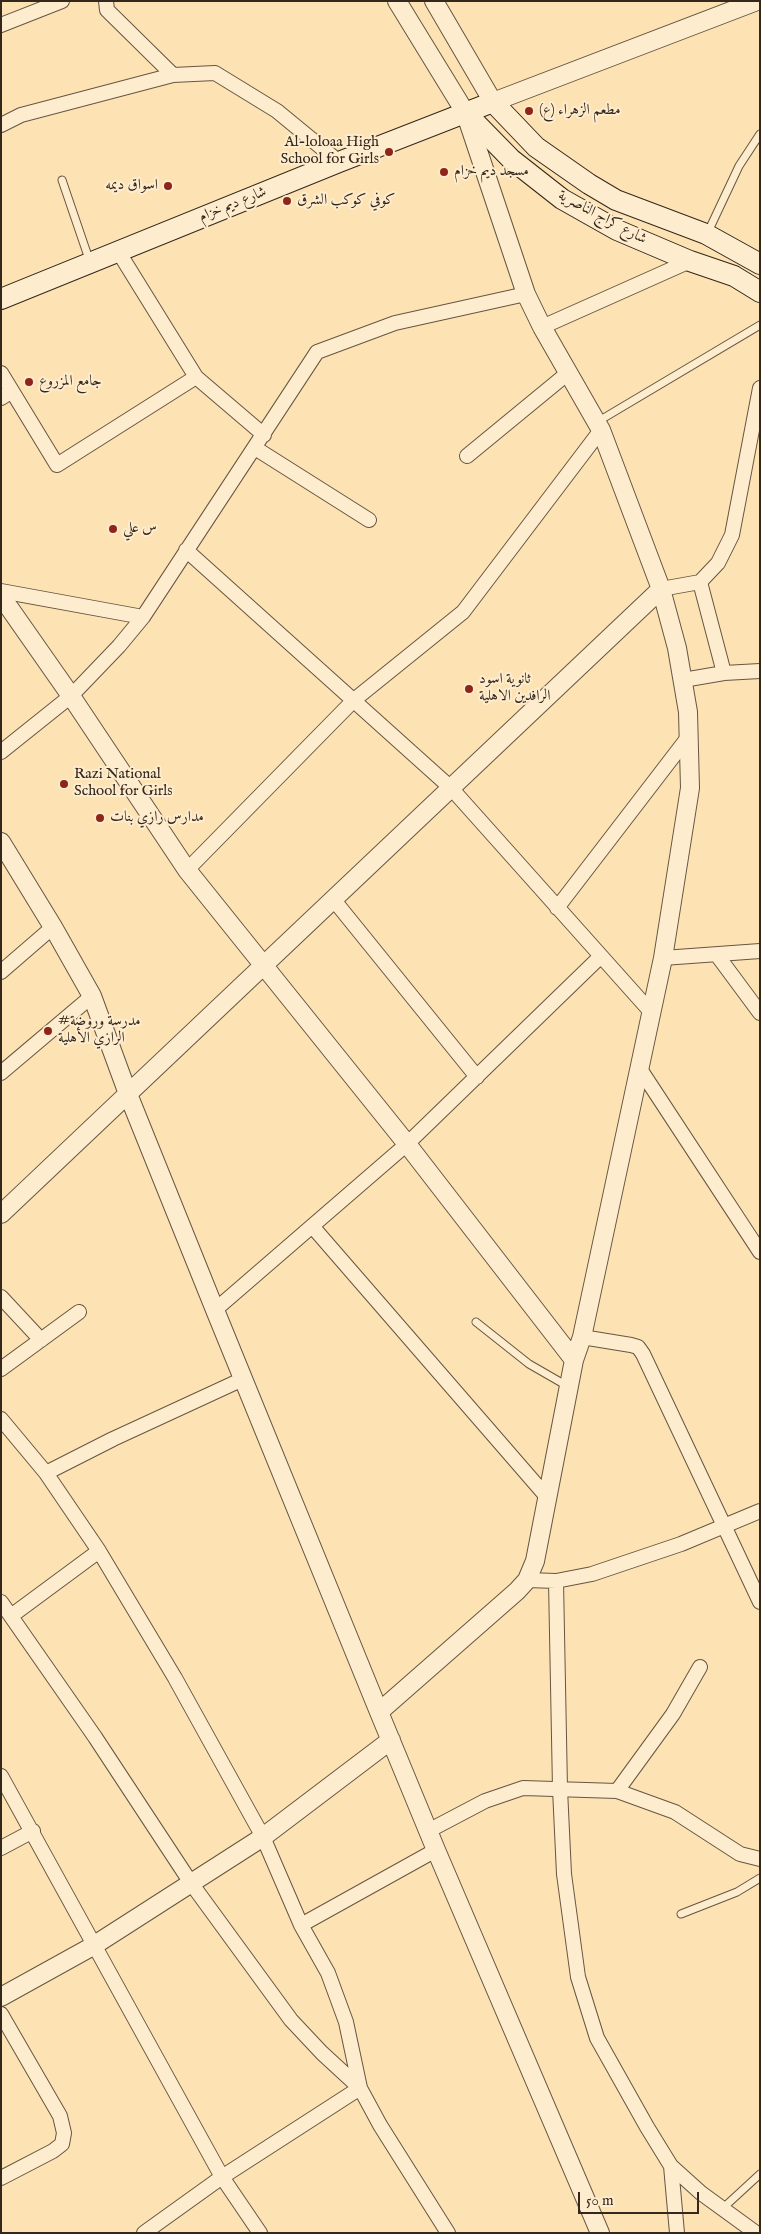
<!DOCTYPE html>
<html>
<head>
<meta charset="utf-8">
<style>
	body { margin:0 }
	#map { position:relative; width:761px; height:2234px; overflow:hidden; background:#fde2b4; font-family:"IM FELL English",serif }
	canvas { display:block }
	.frame { position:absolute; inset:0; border:2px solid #34271b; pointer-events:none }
	.scale { position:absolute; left:578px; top:2192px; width:121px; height:22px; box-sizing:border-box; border:2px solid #34271b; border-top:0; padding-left:6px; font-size:15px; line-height:18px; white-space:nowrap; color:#34271b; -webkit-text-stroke:4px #feecce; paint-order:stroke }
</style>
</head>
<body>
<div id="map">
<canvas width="761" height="2234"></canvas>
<div class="frame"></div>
<div class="scale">50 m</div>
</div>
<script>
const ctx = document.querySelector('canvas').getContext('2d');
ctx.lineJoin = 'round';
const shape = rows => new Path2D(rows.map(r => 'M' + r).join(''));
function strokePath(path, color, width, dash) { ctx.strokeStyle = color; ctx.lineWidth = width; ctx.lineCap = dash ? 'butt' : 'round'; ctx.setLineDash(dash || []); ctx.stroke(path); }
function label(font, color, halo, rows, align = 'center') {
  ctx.font = font + ' "IM FELL English",Amiri,serif'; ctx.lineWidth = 4; ctx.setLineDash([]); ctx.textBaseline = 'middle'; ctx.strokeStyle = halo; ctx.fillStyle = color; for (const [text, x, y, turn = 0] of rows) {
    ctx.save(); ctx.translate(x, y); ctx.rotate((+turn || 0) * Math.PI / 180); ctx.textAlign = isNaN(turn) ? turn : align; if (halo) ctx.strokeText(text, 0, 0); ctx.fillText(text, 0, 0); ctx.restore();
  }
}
const service = shape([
	[62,180,90,262],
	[708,232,739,166,760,134],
	[597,422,760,325],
	[476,1322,529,1364,569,1387],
	[681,1914,737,1892,760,1878],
	[722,2209,760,2174]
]);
const minor = shape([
	[106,1,107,10,173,75],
	[1,25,62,1],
	[1,125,21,115,173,75,215,73,277,111,339,162],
	[118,251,196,377,264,435],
	[542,327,690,261],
	[1,373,57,465,196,377],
	[1,398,12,391],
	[255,448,369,520],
	[467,456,568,373],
	[186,550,451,788,651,1012],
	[661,589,700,582],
	[1,591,143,617],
	[724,673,700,582,718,563,732,535,760,388],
	[683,680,724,673,760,671],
	[1,752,71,696,119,646,143,617,317,352,395,323,526,294],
	[187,870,354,700,463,612,601,430],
	[333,899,477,1077],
	[557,908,689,736],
	[717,955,760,1013],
	[663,958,760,951],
	[1,972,53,927],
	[640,1069,760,1252],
	[1,1073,92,996],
	[312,1226,547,1497],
	[1,1297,41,1340],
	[215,1310,407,1144,600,957],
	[582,1337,631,1345,638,1347,643,1354,760,1602],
	[1,1369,79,1312],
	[1,1419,46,1473,99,1551,175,1678,263,1837,301,1925,328,1973,346,2022,360,2088,380,2125,448,2233],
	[46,1473,113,1439,243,1379],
	[527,1580,556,1581,592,1574,681,1544,760,1511],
	[556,1581,560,1789,564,1874,578,1977,597,2038,647,2127,671,2166,701,2193,756,2233],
	[1,1602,95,1737,191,1883,291,2020,322,2053,360,2088,222,2177,144,2233],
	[11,1616,99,1551],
	[1,1776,222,2177,260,2233],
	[617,1791,673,1714,700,1667],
	[428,1831,485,1801,523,1788,617,1791,675,1812,740,1854,760,1859],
	[1,1848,33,1831],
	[301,1925,436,1850],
	[1,2014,60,2116,64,2133,62,2144,53,2151,1,2178],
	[671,2166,677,2233]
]);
const tertiary = shape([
	[434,1,493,102,757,1],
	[1,596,71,696,187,870,407,1144,574,1360],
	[1,842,53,927,92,996,128,1094,215,1310,379,1712,436,1850,600,2233],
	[1,1214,661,589],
	[379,1712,517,1591,527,1580,535,1561,574,1360,582,1337,663,958,690,788,688,712,677,648,661,589,601,430,542,327,526,294,465,112,397,1],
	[1,1997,93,1946,263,1837,391,1740]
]);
const secondary = shape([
	[465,112,511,159,562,199,617,230,690,261,734,276,760,292],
	[1,299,339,162,493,102,536,147,589,184,616,200,706,234,760,264]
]);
strokePath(service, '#665641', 9);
strokePath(minor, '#665641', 16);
strokePath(tertiary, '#665641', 20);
strokePath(secondary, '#34271b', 22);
strokePath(service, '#feecce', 7);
strokePath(minor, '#feecce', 14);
strokePath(tertiary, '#feecce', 18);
strokePath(secondary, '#feecce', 20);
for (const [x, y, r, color] of [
	[529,111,5,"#8f2418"],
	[389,152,5,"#8f2418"],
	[444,172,5,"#8f2418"],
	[168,186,5,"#8f2418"],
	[287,201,5,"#8f2418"],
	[29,382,5,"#8f2418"],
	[113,529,5,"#8f2418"],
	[469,689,5,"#8f2418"],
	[64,784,5,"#8f2418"],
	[100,818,5,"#8f2418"],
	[48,1031,5,"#8f2418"]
]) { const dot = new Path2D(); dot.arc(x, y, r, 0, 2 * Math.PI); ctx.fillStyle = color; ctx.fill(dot); strokePath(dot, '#feecce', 2); }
label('15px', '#34271b', '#feecce', [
	["مطعم الزهراء (ع)",539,111],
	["Al-loloaa High",379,143,"right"],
	["School for Girls",379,160,"right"],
	["مسجد ديم خزام",454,172],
	["اسواق ديمه",158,186,"right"],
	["كوفي كوكب الشرق",297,201],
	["جامع المزروع",39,382],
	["س علي",123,529],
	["ثانوية اسود",479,680],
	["الرافدين الاهلية",479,697],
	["Razi National",74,775],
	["School for Girls",74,792],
	["مدارس رازي بنات",110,818],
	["#مدرسة وروضة",58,1022],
	["الرازي الأهلية",58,1039]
], 'left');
label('15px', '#34271b', '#feecce', [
	["شارع ديم خزام",233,205,-22],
	["شارع كراج الناصرية",602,218,28]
]);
</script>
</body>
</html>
